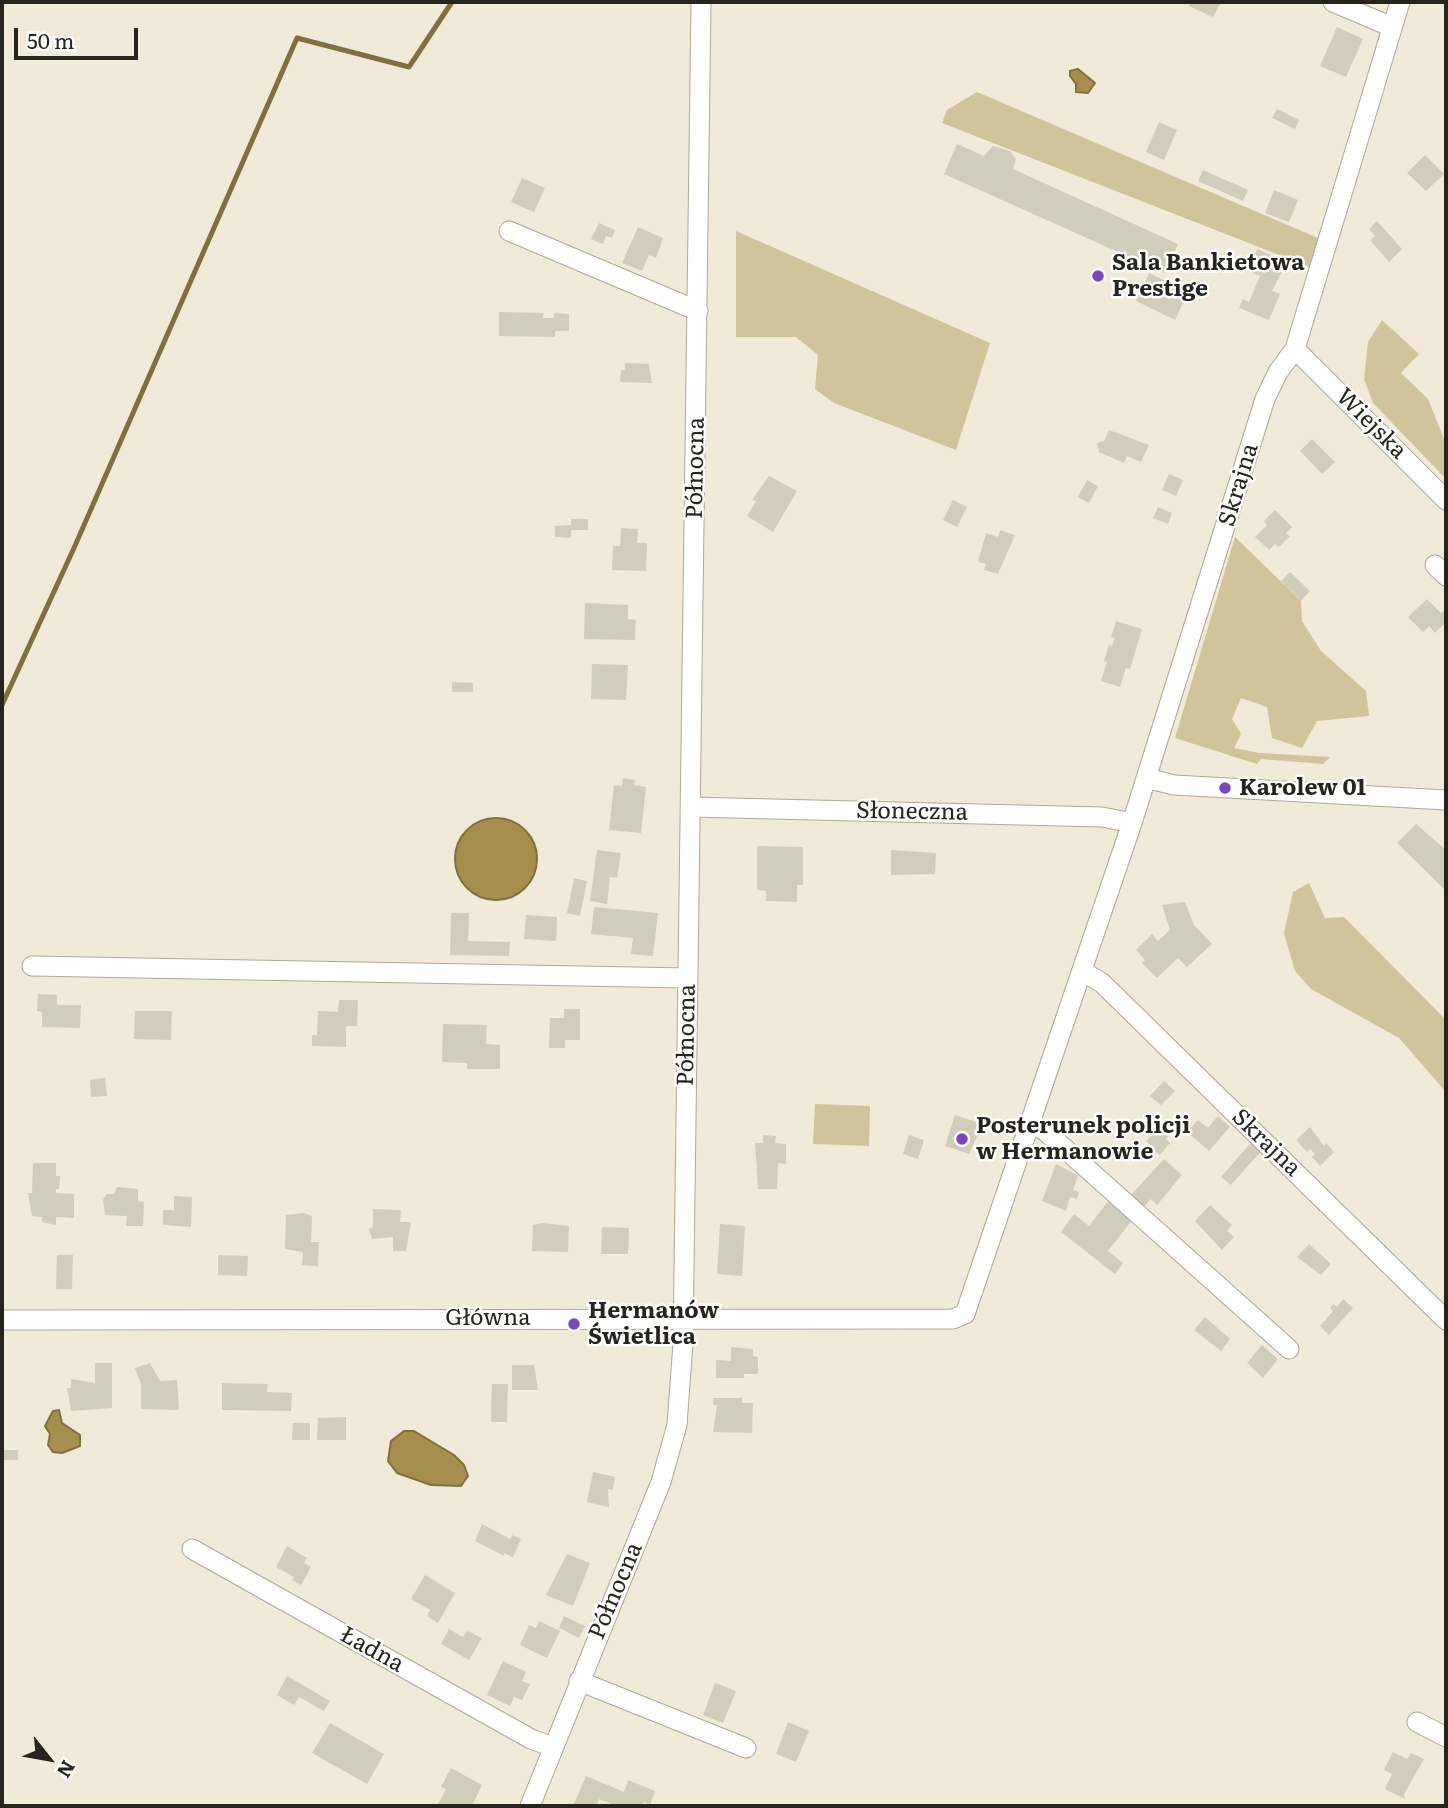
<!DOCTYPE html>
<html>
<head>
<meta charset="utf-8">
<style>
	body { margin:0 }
	#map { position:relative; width:1448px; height:1808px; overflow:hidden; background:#f1ead8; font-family:Literata,serif }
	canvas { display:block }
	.frame { position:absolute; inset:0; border:4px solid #27241e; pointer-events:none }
	.north { position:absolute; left:14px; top:1724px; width:70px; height:70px; -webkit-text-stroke:5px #fff; paint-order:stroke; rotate:121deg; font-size:19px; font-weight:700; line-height:28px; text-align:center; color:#27241e }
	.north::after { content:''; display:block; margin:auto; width:24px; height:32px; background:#27241e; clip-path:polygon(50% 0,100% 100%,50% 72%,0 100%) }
	.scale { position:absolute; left:14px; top:28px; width:124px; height:32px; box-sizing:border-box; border:4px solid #27241e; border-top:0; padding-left:9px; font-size:21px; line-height:24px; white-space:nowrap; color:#27241e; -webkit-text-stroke:5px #fff; paint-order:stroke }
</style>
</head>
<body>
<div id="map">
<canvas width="1448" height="1808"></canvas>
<div class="frame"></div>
<div class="north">N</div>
<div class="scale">50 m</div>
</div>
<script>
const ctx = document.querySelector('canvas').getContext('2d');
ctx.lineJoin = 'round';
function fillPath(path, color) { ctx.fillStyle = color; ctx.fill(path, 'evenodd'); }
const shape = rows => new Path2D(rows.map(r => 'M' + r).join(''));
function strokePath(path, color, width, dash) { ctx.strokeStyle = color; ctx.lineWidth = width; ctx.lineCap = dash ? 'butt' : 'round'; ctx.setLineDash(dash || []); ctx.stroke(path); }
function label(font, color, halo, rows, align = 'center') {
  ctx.font = font + ' Literata,serif'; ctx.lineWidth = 5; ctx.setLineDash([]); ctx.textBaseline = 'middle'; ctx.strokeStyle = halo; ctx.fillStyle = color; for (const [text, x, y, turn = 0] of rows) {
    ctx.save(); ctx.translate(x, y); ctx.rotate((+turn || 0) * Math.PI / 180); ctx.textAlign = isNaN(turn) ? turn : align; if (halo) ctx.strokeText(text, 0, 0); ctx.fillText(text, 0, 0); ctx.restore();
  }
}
fillPath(shape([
	[977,92,1318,238,1310,267,942,123,947,110],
	[736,231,990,343,956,450,834,403,815,389,818,355,796,337,736,337],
	[1382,320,1419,354,1401,373,1428,399,1446,444,1446,479,1373,403,1364,379,1368,342],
	[1235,537,1301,601,1302,621,1321,651,1366,691,1369,716,1317,721,1302,748,1272,738,1267,707,1241,698,1232,719,1241,734,1234,748,1260,753,1330,757,1323,764,1261,759,1257,764,1175,738],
	[1309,883,1325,918,1344,917,1446,1020,1446,1092,1399,1038,1311,989,1295,971,1284,933,1293,892],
	[815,1104,870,1106,869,1146,813,1144]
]), '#d1c39a');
const water = shape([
	[1078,69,1095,83,1088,93,1076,92,1076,84,1070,76,1070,71,1078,69],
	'455 859a41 41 0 1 1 82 0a41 41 0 1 1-82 0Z',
	[59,1410,62,1423,80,1435,80,1446,62,1453,53,1452,48,1445,50,1434,45,1426,53,1411,59,1410],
	[404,1431,414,1431,454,1455,464,1465,468,1476,461,1486,431,1485,397,1473,388,1461,391,1441,404,1431]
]);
fillPath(water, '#a68f4d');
strokePath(water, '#806f3f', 2);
strokePath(shape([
	[2,705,74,548,297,38,409,67,452,2]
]), '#806f3f', 5);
fillPath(shape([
	[1191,2,1221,2,1213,17,1189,6],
	[1337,27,1363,39,1346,77,1320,66],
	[1277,109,1299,120,1295,129,1272,118],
	[1159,122,1177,130,1164,160,1146,152],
	[957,144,984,156,993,146,1010,151,1016,159,1013,169,1178,244,1165,273,944,174],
	[1425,155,1444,174,1426,191,1407,173],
	[1203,170,1248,190,1243,201,1198,181],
	[522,178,545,188,534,212,511,202],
	[1274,190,1298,200,1289,222,1265,213],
	[1377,221,1402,249,1389,262,1370,240,1375,236,1369,229],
	[599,223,615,230,612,238,606,236,603,244,591,239],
	[638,227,663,238,656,258,649,255,642,271,622,263],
	[1257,249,1287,262,1272,291,1280,294,1269,320,1239,308,1243,299,1249,302,1260,276,1248,271],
	[1149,273,1188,292,1175,320,1136,301],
	[499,312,544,313,543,318,554,318,554,313,569,314,569,331,555,331,555,337,499,336],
	[625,363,649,364,652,383,620,382,621,370,625,370],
	[1109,430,1149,445,1141,462,1127,456,1124,463,1099,452,1097,443,1104,441],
	[1312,439,1335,462,1322,474,1300,451],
	[1169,474,1183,480,1176,496,1162,490],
	[769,476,797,491,773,532,747,516,756,501,752,500],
	[1087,480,1098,486,1089,503,1078,497],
	[953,500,967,507,957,527,943,520],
	[1158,507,1172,513,1168,524,1153,518],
	[1275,510,1292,527,1286,533,1290,536,1279,547,1275,544,1269,550,1255,537,1267,525,1264,521],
	[571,519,588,519,588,530,571,530,571,538,555,537,555,526,571,525],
	[621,528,638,529,637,543,647,543,646,571,612,570,613,546,620,546],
	[1000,530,1015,535,998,574,984,570,986,564,978,562,986,533,998,537],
	[1290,572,1310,591,1301,601,1281,581],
	[1427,599,1441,613,1444,611,1446,613,1446,622,1435,633,1429,626,1423,632,1408,617],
	[585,603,628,605,628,619,636,620,635,640,584,639],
	[1116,621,1142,629,1130,669,1126,668,1120,687,1101,681,1107,662,1104,661,1109,645,1112,646,1115,638,1111,637],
	[592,664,628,665,626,700,591,699],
	[452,682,473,683,473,692,452,692],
	[623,778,635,780,634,785,646,787,641,833,609,830,614,785,622,786],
	[1416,824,1446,850,1446,891,1397,843],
	[757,846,803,847,803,885,797,885,797,902,766,901,766,891,757,890],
	[597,850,621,853,617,878,610,877,607,904,590,901],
	[891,850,936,853,935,874,891,875],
	[574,878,587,881,580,916,567,913],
	[1185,902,1194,925,1212,944,1187,967,1178,958,1157,978,1142,963,1145,960,1136,950,1152,934,1158,941,1170,930,1162,905],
	[594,907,658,913,653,956,631,954,633,938,591,934],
	[451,913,469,913,468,941,510,942,509,956,450,955],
	[526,915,557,917,556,941,524,939],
	[38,994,57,995,57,1005,81,1005,80,1028,42,1027,42,1012,37,1011],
	[339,1000,358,1000,357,1026,346,1026,346,1047,312,1046,312,1035,317,1035,318,1011,338,1012],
	[564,1009,580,1009,580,1040,565,1040,565,1048,549,1048,550,1018,564,1018],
	[135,1011,172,1011,171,1040,134,1039],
	[443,1024,487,1025,486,1044,500,1045,500,1069,467,1069,467,1063,442,1062],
	[105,1078,107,1096,91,1097,90,1080],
	[1164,1081,1175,1091,1161,1105,1150,1096],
	[955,1115,979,1123,976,1133,978,1134,969,1154,945,1146],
	[1218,1116,1230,1127,1209,1151,1187,1132,1198,1120,1208,1128],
	[1162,1124,1171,1133,1166,1139,1170,1143,1160,1155,1146,1141],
	[1310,1127,1324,1146,1326,1143,1334,1152,1320,1166,1312,1157,1315,1154,1310,1149,1307,1152,1296,1140],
	[763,1135,776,1136,775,1143,786,1144,786,1164,778,1163,777,1189,758,1189,755,1143,763,1143],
	[909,1135,924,1140,918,1159,903,1154],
	[1254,1139,1264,1148,1231,1185,1221,1177],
	[1164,1159,1182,1175,1157,1205,1151,1199,1141,1210,1128,1198],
	[33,1163,56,1163,56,1176,60,1176,59,1189,56,1189,56,1193,74,1194,74,1218,56,1217,56,1225,42,1222,42,1217,32,1216,28,1193,32,1193],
	[1056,1164,1078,1175,1073,1190,1079,1192,1077,1199,1070,1197,1066,1211,1042,1201],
	[117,1187,138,1189,138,1201,144,1202,143,1226,126,1226,127,1216,105,1215,103,1200,106,1194,114,1194],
	[174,1196,192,1197,191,1227,163,1225,163,1210,174,1210],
	[1110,1199,1134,1218,1108,1251,1123,1263,1115,1274,1061,1232,1074,1214,1089,1226],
	[1210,1205,1232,1225,1227,1231,1234,1237,1222,1250,1195,1221],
	[373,1209,401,1210,400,1222,411,1222,406,1251,393,1251,393,1237,372,1239,369,1229,373,1227],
	[304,1213,312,1216,311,1242,319,1242,318,1266,302,1265,303,1252,285,1249,286,1215],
	[542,1223,569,1226,568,1252,532,1251,533,1225],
	[720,1224,745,1226,742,1276,717,1274],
	[602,1227,629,1228,628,1254,601,1254],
	[1309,1244,1331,1264,1321,1275,1297,1257],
	[57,1255,73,1255,72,1289,56,1289],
	[218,1255,248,1256,247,1276,218,1275],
	[1343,1299,1353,1308,1329,1335,1320,1326,1333,1311,1330,1308,1334,1304,1337,1307],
	[1205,1317,1230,1339,1221,1351,1194,1330],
	[1262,1345,1278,1359,1263,1378,1247,1363],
	[731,1347,753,1349,753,1356,758,1357,758,1374,744,1374,744,1378,716,1378,716,1360,731,1361],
	[95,1363,112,1363,112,1408,71,1411,67,1388,71,1388,71,1379,95,1383],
	[150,1363,160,1381,177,1380,179,1410,141,1409,141,1384,135,1368],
	[512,1365,534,1365,538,1390,512,1390],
	[222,1383,268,1384,267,1392,292,1393,291,1411,222,1410],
	[492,1384,508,1384,507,1422,491,1422],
	[713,1398,742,1398,742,1403,753,1403,752,1433,713,1432,717,1405,713,1405],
	[346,1417,346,1440,317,1440,318,1418],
	[293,1423,310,1423,310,1440,292,1440],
	[2,1450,18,1450,18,1460,2,1460],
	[593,1472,615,1477,613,1490,608,1489,609,1507,587,1502],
	[482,1524,510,1539,512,1535,521,1539,513,1557,504,1553,504,1556,475,1541],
	[287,1546,307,1558,304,1563,311,1567,301,1585,292,1580,294,1577,276,1567],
	[567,1554,590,1563,573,1606,546,1595],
	[425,1575,455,1593,438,1623,427,1616,430,1610,411,1599],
	[564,1616,585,1626,579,1638,559,1628],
	[539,1621,560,1631,547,1658,520,1645,529,1625,536,1628],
	[449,1629,463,1637,467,1631,482,1638,469,1660,441,1644],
	[503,1661,526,1672,522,1681,530,1684,522,1700,514,1697,510,1706,487,1695],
	[287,1676,330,1701,324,1711,299,1697,294,1705,277,1695],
	[715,1683,736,1691,723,1723,703,1715],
	[788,1722,809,1731,796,1762,776,1754],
	[330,1723,384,1754,367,1784,312,1753],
	[1393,1752,1407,1759,1411,1753,1424,1759,1404,1794,1405,1799,1385,1789,1392,1774,1384,1770],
	[451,1768,482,1785,472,1806,437,1806,446,1789,441,1787],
	[586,1776,624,1792,628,1780,655,1791,650,1805,644,1802,642,1806,617,1806,599,1799,596,1806,578,1806,574,1804]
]), '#d2ccba');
const minor = shape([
	[1333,2,1392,27],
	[509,231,698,311],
	[1295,349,1446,500],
	[1435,565,1446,576],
	[1146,778,1174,785,1446,800],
	[691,807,1102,817,1132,823],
	[32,966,688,978],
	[1082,971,1102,983,1446,1320],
	[1030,1124,1045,1131,1289,1349],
	[2,1320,953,1319,965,1314,1132,823,1265,399,1278,372,1295,349,1400,2],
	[192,1549,531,1739,553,1747],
	[579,1681,746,1748],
	[1417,1722,1446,1737],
	[530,1806,661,1482,677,1425,683,1343,701,2]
]);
strokePath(minor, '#aea897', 21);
strokePath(minor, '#fff', 19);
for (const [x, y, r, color] of [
	[1098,276,7,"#7c46bd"],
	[1225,788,7,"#7c46bd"],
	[962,1139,7,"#7c46bd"],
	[574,1324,7,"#7c46bd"]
]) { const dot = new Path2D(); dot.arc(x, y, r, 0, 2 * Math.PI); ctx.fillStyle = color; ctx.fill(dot); strokePath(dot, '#fff', 2.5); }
label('bold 23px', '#27241e', '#fff', [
	["Sala Bankietowa",1112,263],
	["Prestige",1112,289],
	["Karolew 01",1239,788],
	["Posterunek policji",976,1126],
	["w Hermanowie",976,1152],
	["Hermanów",588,1311],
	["Świetlica",588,1337]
], 'left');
label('23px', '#27241e', '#fff', [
	["Wiejska",1371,424,45],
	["Północna",696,468,-89],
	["Skrajna",1239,485,-73],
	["Słoneczna",912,812,1],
	["Północna",687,1035,-89],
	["Skrajna",1266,1143,44],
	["Główna",488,1318],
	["Północna",616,1591,-67],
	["Ładna",372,1650,29]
]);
</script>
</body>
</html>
